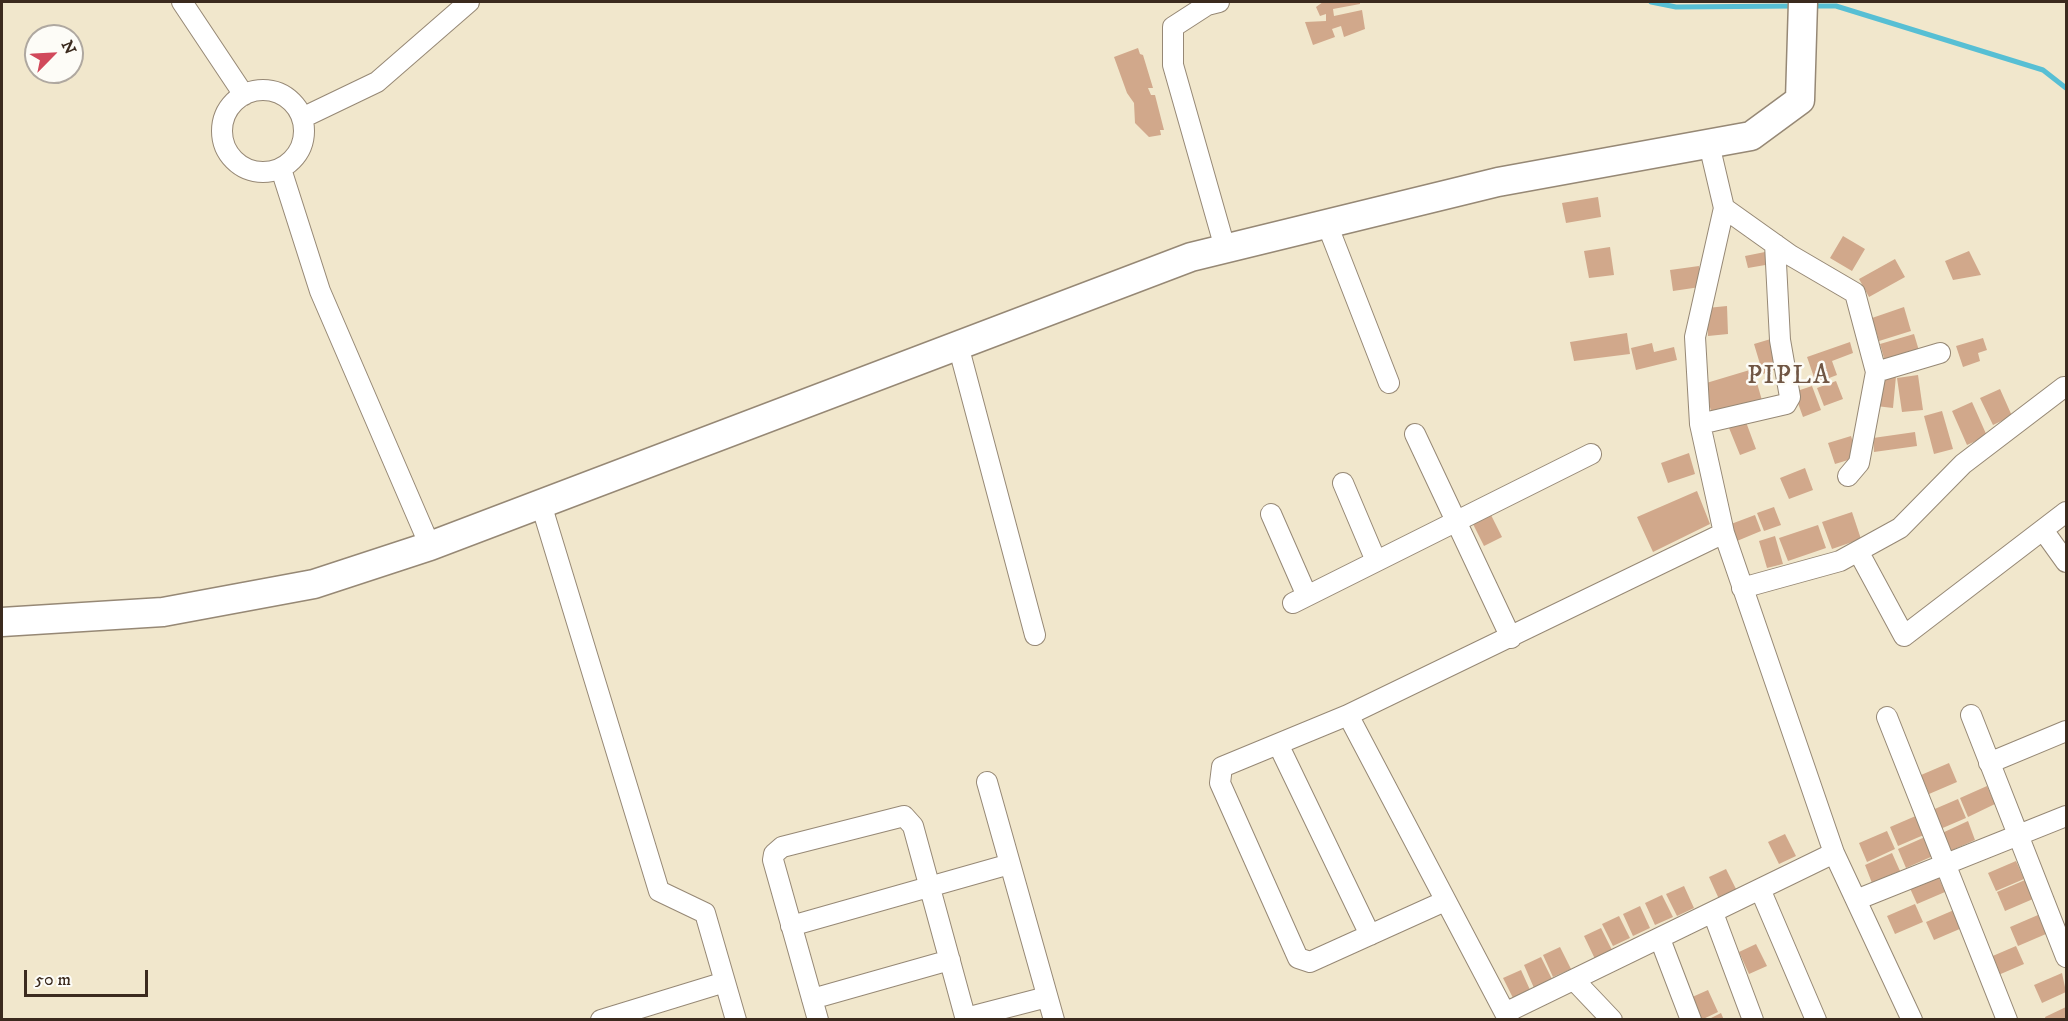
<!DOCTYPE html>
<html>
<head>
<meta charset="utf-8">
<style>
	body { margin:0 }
	#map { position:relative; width:2068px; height:1021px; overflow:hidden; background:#f1e7cc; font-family:"IM FELL DW Pica",serif }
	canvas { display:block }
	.frame { position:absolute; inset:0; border:3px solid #3b2a1e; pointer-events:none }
	.north { position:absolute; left:24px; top:24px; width:60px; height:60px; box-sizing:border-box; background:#fdfcf7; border:2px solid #afa8a0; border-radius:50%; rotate:66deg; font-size:16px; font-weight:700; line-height:24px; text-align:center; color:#3b2a1e }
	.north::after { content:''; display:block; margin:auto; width:21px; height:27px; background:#d1495b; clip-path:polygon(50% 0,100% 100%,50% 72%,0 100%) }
	.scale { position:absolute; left:24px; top:970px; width:124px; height:27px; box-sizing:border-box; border:3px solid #3b2a1e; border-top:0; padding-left:8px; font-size:18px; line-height:21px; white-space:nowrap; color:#3b2a1e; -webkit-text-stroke:4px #fdfcf7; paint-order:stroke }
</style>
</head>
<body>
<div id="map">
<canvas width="2068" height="1021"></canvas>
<div class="frame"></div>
<div class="north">N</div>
<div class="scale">50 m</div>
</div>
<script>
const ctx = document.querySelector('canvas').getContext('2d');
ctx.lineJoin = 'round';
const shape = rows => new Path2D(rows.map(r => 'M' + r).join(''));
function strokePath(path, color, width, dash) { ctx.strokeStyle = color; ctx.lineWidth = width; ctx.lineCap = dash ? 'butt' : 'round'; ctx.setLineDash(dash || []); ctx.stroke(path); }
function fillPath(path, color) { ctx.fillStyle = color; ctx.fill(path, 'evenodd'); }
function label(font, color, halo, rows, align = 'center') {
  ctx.font = font + ' "IM FELL DW Pica",serif'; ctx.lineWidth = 5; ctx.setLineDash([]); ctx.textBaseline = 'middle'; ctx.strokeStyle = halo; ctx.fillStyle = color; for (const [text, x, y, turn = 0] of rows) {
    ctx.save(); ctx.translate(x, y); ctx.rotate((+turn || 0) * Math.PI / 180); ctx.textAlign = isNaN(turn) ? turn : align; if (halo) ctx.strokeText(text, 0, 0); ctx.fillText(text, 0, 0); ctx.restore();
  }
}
strokePath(shape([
	[1651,2,1676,7,1796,6],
	[1811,6,1836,6,2043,70,2066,88]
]), '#57bfd4', 5);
fillPath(shape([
	[1323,2,1360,2,1360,4,1333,9,1334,16,1362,10,1365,29,1344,37,1341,26,1332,29,1335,37,1313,45,1305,22,1326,21,1326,14,1320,16,1316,7],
	[1138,48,1140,54,1143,55,1153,88,1148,88,1151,95,1155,95,1164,130,1160,130,1161,135,1149,137,1135,123,1134,103,1127,93,1114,57],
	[1598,197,1601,217,1566,223,1562,203],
	[1843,236,1865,249,1852,271,1830,258],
	[1610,247,1614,275,1589,278,1584,251],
	[1770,251,1771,264,1748,268,1745,256],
	[1969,251,1981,275,1953,280,1945,261],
	[1895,259,1905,277,1869,297,1859,279],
	[1699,266,1700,287,1673,291,1670,270],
	[1727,306,1728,334,1708,336,1707,308],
	[1904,307,1911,331,1879,341,1872,318],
	[1627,333,1630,354,1574,361,1570,342],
	[1914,334,1920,354,1886,365,1880,344],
	[1774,338,1782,367,1763,374,1754,344],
	[1983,338,1987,350,1978,353,1980,361,1963,367,1956,346],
	[1850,342,1853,353,1832,361,1837,375,1816,383,1807,357],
	[1652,343,1654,352,1674,347,1677,360,1636,370,1631,348],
	[1753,369,1763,404,1713,417,1703,384],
	[1879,375,1896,376,1893,408,1876,406],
	[1918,375,1923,410,1902,412,1897,378],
	[1836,381,1843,399,1824,406,1817,388],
	[1812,386,1821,410,1803,417,1794,392],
	[2000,389,2012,416,1993,425,1980,398],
	[1972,402,1987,436,1967,445,1952,411],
	[1942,411,1953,449,1934,454,1924,416],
	[1746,422,1756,449,1740,455,1729,428],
	[1915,432,1917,446,1874,452,1873,438],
	[1851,436,1858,457,1835,464,1828,443],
	[1689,453,1695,474,1668,483,1661,463],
	[1805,468,1813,490,1789,499,1780,478],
	[1697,491,1710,524,1653,552,1637,517],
	[1774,507,1781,525,1764,531,1757,513],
	[1488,509,1502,537,1484,546,1470,518],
	[1852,512,1861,539,1832,549,1822,522],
	[1755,515,1761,531,1737,541,1731,524],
	[1818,525,1826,548,1788,561,1779,538],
	[1775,536,1783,564,1767,568,1759,541],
	[1949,763,1957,782,1929,794,1921,775],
	[1987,786,1995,804,1968,817,1960,798],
	[1958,799,1966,818,1938,830,1930,811],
	[1918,815,1926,834,1898,846,1890,827],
	[1968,821,1975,840,1948,852,1940,834],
	[1887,831,1895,849,1867,862,1859,843],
	[1785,834,1796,856,1779,864,1768,842],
	[1925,837,1933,856,1906,868,1898,849],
	[1892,853,1900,871,1872,883,1865,865],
	[2016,861,2024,879,1996,891,1988,873],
	[1726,869,1737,891,1719,899,1709,877],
	[1937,874,1945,892,1917,904,1909,886],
	[2025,880,2033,899,2005,911,1997,892],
	[1684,886,1694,908,1677,916,1666,894],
	[1662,895,1673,917,1655,925,1645,903],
	[1915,904,1923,922,1895,934,1887,916],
	[1640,906,1650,928,1633,936,1623,914],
	[1954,910,1962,928,1934,940,1926,922],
	[2038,915,2046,934,2018,946,2010,927],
	[1619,916,1630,938,1613,946,1602,924],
	[1601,928,1612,950,1595,959,1584,936],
	[1756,944,1767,966,1749,974,1739,952],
	[2016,946,2024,964,1996,976,1988,958],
	[1560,947,1571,969,1553,977,1543,955],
	[1541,957,1552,979,1534,988,1524,965],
	[1521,970,1531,992,1514,1000,1503,978],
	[2062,973,2066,992,2042,1003,2034,985],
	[1708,990,1718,1012,1701,1020,1690,998],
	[2066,1007,2066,1020,2046,1020,2045,1017],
	[1721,1013,1724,1020,1707,1020]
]), '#d1a88b');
const street = shape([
	[182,2,244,95],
	[1219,2,1207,5,1173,27,1173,65,1225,248],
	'222 131a41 41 0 1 1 82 0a41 41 0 1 1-82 0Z',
	[302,118,377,82,469,2],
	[281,169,320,291,430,546],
	[1724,208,1790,255,1855,293,1876,372,1940,353],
	[1327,224,1389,383],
	[958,345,1035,635],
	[1700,424,1786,404,1790,397,1780,340,1775,244],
	[1415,434,1511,638],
	[1848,476,1859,463,1876,372],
	[1343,483,1376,561],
	[541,504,659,891,705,913,736,1020],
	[1271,514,1307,596],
	[2043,530,2066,562],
	[1858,551,1904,636,2066,512],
	[1742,588,1840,561,1900,528,1963,464,2064,387],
	[1293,603,1591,454],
	[1348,715,1222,767,1220,783,1298,958,1310,962,1445,901],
	[1971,715,2066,957],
	[1887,717,2007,1020],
	[1278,744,1370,935],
	[1989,763,2066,731],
	[987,782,1054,1020],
	[1834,853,1912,1020],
	[1760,889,1816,1020],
	[1856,900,2066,816],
	[1713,913,1753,1020],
	[791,926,1010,864],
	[1660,939,1691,1020],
	[1575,981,1612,1020],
	[812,999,950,960],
	[1505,1013,1348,715,1724,533],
	[966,1018,1047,997],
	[601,1020,725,982],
	[818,1020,773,860,774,854,782,847,904,816,913,826,966,1020],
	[1509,1020,1505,1013,1834,853,1724,533,1700,424,1695,337,1724,208,1709,144]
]);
const secondary = shape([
	[2,622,163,612,314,584,430,546,1191,257,1498,182,1751,136,1800,100,1803,2]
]);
strokePath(street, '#968875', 22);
strokePath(secondary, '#968875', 31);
strokePath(street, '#fff', 20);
strokePath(secondary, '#fff', 28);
ctx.letterSpacing = '1.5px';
label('26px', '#705644', '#fdfcf7', [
	["PIPLA",1789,378]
]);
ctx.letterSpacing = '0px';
</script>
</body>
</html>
